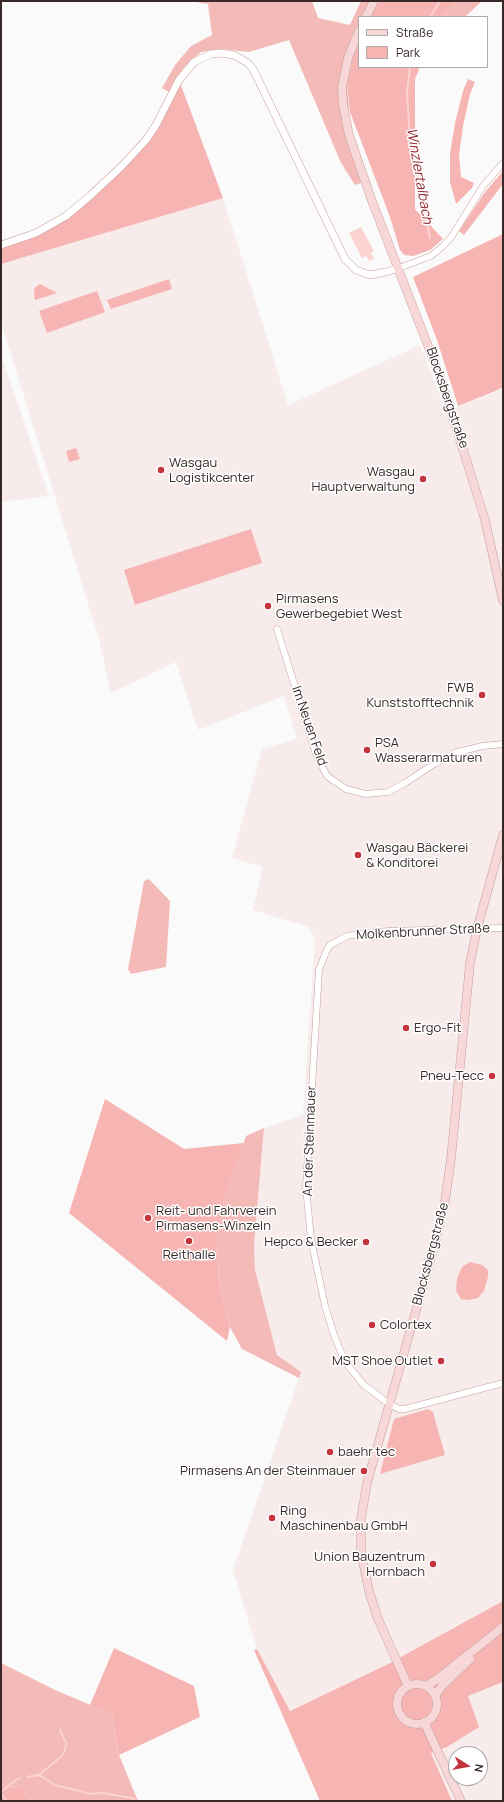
<!DOCTYPE html>
<html>
<head>
<meta charset="utf-8">
<style>
	body { margin:0 }
	#map { position:relative; width:504px; height:1802px; overflow:hidden; background:#fafafa; font-family:Manrope,sans-serif }
	canvas { display:block }
	.frame { position:absolute; inset:0; border:2px solid #382928; pointer-events:none }
	.legend { position:absolute; left:358px; top:16px; width:130px; height:52px; box-sizing:border-box; background:#fff; border:1px solid #afa9a9; margin:0; padding:5px 7px; list-style:none; font-size:12px; color:#382928 }
	.legend li { display:flex; align-items:center; gap:8px; height:20px }
	.legend b { width:20px; border:1px solid #afa9a9 }
	.north { position:absolute; left:448px; top:1746px; width:40px; height:40px; box-sizing:border-box; background:#fff; border:1px solid #afa9a9; border-radius:50%; rotate:101deg; font-size:11px; font-weight:700; line-height:16px; text-align:center; color:#382928 }
	.north::after { content:''; display:block; margin:auto; width:14px; height:18px; background:#c4343d; clip-path:polygon(50% 0,100% 100%,50% 72%,0 100%) }
</style>
</head>
<body>
<div id="map">
<canvas width="504" height="1802"></canvas>
<div class="frame"></div>
<ul class="legend">
<li><b style="height:5px;background:#f7d7d7"></b>Straße</li>
<li><b style="height:11px;background:#f6b5b2"></b>Park</li>
</ul>
<div class="north">N</div>
</div>
<script>
const ctx = document.querySelector('canvas').getContext('2d');
ctx.lineJoin = 'round';
function fillPath(path, color) { ctx.fillStyle = color; ctx.fill(path, 'evenodd'); }
const shape = rows => new Path2D(rows.map(r => 'M' + r).join(''));
function strokePath(path, color, width, dash) { ctx.strokeStyle = color; ctx.lineWidth = width; ctx.lineCap = dash ? 'butt' : 'round'; ctx.setLineDash(dash || []); ctx.stroke(path); }
function label(font, color, halo, rows, align = 'center') {
  ctx.font = font + ' Manrope,sans-serif'; ctx.lineWidth = 3; ctx.setLineDash([]); ctx.textBaseline = 'middle'; ctx.strokeStyle = halo; ctx.fillStyle = color; for (const [text, x, y, turn = 0] of rows) {
    ctx.save(); ctx.translate(x, y); ctx.rotate((+turn || 0) * Math.PI / 180); ctx.textAlign = isNaN(turn) ? turn : align; if (halo) ctx.strokeText(text, 0, 0); ctx.fillText(text, 0, 0); ctx.restore();
  }
}
fillPath(shape([
	[223,198,288,405,420,345,446,411,493,393,503,387,503,1601,388,1664,289,1711,257,1649,233,1570,301,1372,277,1355,255,1270,254,1244,264,1128,303,1115,315,939,309,927,253,910,263,867,232,858,262,749,297,739,284,696,198,730,176,662,111,693,99,639,1,322,1,264],
	[1,354,49,496,1,502],
	[503,1682,503,1801,452,1801,431,1753,447,1747,468,1696],
	[456,1754,480,1754,480,1778,456,1778]
]), '#f7eceb');
fillPath(shape([
	[379,1,457,1,441,17,370,17],
	[359,41,359,67,420,67,415,79,415,209,443,239,430,250,413,256,404,255,400,250,390,217,350,112,347,84,354,52],
	[468,79,475,82,470,94,463,126,459,156,461,177,474,183,472,188,456,204,450,182,450,154,455,123,463,91],
	[179,80,223,198,1,264,1,245,66,216,146,140],
	[503,171,503,184,464,235,459,231,485,192],
	[503,234,503,387,493,392,458,406,437,340,413,277],
	[169,279,172,289,111,309,107,300],
	[40,284,57,293,35,300,34,288],
	[97,291,105,312,47,333,39,311],
	[76,448,80,459,69,462,66,451],
	[251,529,262,563,135,605,124,570],
	[105,1099,184,1149,244,1143,224,1200,217,1240,219,1282,230,1327,227,1341,69,1213],
	[470,1262,482,1265,488,1270,488,1277,484,1291,478,1298,468,1300,461,1299,456,1291,457,1279,462,1267],
	[428,1409,433,1412,445,1455,380,1474,394,1419],
	[503,1601,503,1682,468,1696,479,1727,447,1747,431,1753,452,1801,320,1801,254,1650,257,1649,290,1711,388,1664],
	[114,1648,194,1686,200,1717,119,1755,112,1714,90,1705],
	[23,1787,26,1797,34,1801,1,1801,1,1788]
]), '#f6b5b2');
fillPath(shape([
	[190,1,312,1,318,18,350,25,361,1,379,1,370,17,359,17,359,40,353,56,347,84,353,159,361,183,355,185,341,163,289,40,249,52,221,49,201,52,184,67,169,92,162,88,175,65,191,46,212,35,208,4],
	[457,1,482,1,465,17,441,17],
	[149,879,170,901,166,967,131,974,128,969,144,881],
	[264,1128,254,1244,255,1270,277,1355,301,1372,299,1378,242,1349,230,1327,219,1282,217,1240,224,1200,246,1136],
	[1,1663,55,1690,112,1714,119,1755,138,1801,34,1801,26,1797,23,1787,1,1788]
]), '#f4bab7');
fillPath(shape([
	[361,227,374,251,371,253,374,259,369,261,366,256,362,258,349,233]
]), '#fbd3d0');
strokePath(shape([
	[430,17,440,1],
	[410,67,407,93,410,141,430,238],
	[39,1775,61,1757,65,1751,66,1743,60,1730],
	[27,1777,39,1775,55,1785,91,1794,102,1793,132,1798,136,1801],
	[1,1792,16,1780,20,1778],
	[1,1793,7,1801]
]), '#fbd3d0', 2);
const minor = shape([
	[399,268,431,256,443,246,452,236,483,186,503,163],
	[277,629,316,754,327,776,346,789,366,794,388,792,405,783,434,764,457,752,483,746,503,744],
	[503,928,389,931,365,933,347,936,330,945,326,952,319,970,306,1187,311,1239,325,1306,334,1335,345,1362,364,1385,389,1404,399,1409,405,1409,503,1383]
]);
const tertiary = shape([
	[1,245,36,233,66,216,91,195,122,166,146,140,156,125,179,80,194,62,211,54,219,53,234,55,248,63,253,69,345,259,356,270,370,275,386,272,399,268]
]);
const secondary = shape([
	[366,17,374,1],
	[359,31,348,58,342,87,343,104,349,135,372,201,442,382,485,520,503,601],
	'397 1704a20 20 0 1 1 40 0a20 20 0 1 1-40 0Z',
	[408,1686,378,1619,369,1591,361,1552,361,1519,367,1483,434,1247,445,1201,451,1159,470,963,477,929,503,835],
	[426,1686,436,1680,503,1627],
	[435,1696,442,1686,470,1659],
	[424,1722,461,1801]
]);
strokePath(minor, '#c79f9c', 7);
strokePath(tertiary, '#c79f9c', 8);
strokePath(secondary, '#c79f9c', 9);
strokePath(minor, '#fff', 6);
strokePath(tertiary, '#fff', 7);
strokePath(secondary, '#f7d7d7', 8);
for (const [x, y, r, color] of [
	[161,470,4,"#c4343d"],
	[423,479,4,"#c4343d"],
	[268,606,4,"#c4343d"],
	[482,695,4,"#c4343d"],
	[367,750,4,"#c4343d"],
	[358,855,4,"#c4343d"],
	[406,1028,4,"#c4343d"],
	[492,1076,4,"#c4343d"],
	[148,1218,4,"#c4343d"],
	[189,1241,4,"#c4343d"],
	[366,1242,4,"#c4343d"],
	[372,1325,4,"#c4343d"],
	[441,1361,4,"#c4343d"],
	[330,1452,4,"#c4343d"],
	[364,1471,4,"#c4343d"],
	[272,1518,4,"#c4343d"],
	[433,1564,4,"#c4343d"]
]) { const dot = new Path2D(); dot.arc(x, y, r, 0, 2 * Math.PI); ctx.fillStyle = color; ctx.fill(dot); strokePath(dot, '#fff', 1.5); }
label('13px', '#382928', '#fff', [
	["Blocksbergstraße",447,398,71],
	["Im Neuen Feld",309,726,71],
	["Molkenbrunner Straße",423,932,-3],
	["An der Steinmauer",310,1141,-88],
	["Blocksbergstraße",431,1254,-75]
]);
label('13px', '#382928', '#fff', [
	["Wasgau",169,463],
	["Logistikcenter",169,478],
	["Wasgau",415,472,"right"],
	["Hauptverwaltung",415,487,"right"],
	["Pirmasens",276,599],
	["Gewerbegebiet West",276,614],
	["FWB",474,688,"right"],
	["Kunststofftechnik",474,703,"right"],
	["PSA",375,743],
	["Wasserarmaturen",375,758],
	["Wasgau Bäckerei",366,848],
	["& Konditorei",366,863],
	["Ergo-Fit",414,1028],
	["Pneu-Tecc",484,1076,"right"],
	["Reit- und Fahrverein",156,1211],
	["Pirmasens-Winzeln",156,1226],
	["Hepco & Becker",358,1242,"right"],
	["Reithalle",189,1255,"center"],
	["Colortex",380,1325],
	["MST Shoe Outlet",433,1361,"right"],
	["baehr tec",338,1452],
	["Pirmasens An der Steinmauer",356,1471,"right"],
	["Ring",280,1511],
	["Maschinenbau GmbH",280,1526],
	["Union Bauzentrum",425,1557,"right"],
	["Hornbach",425,1572,"right"]
], 'left');
label('italic 14px', '#94282e', '#fff', [
	["Winzlertalbach",419,176,80]
]);
</script>
</body>
</html>
